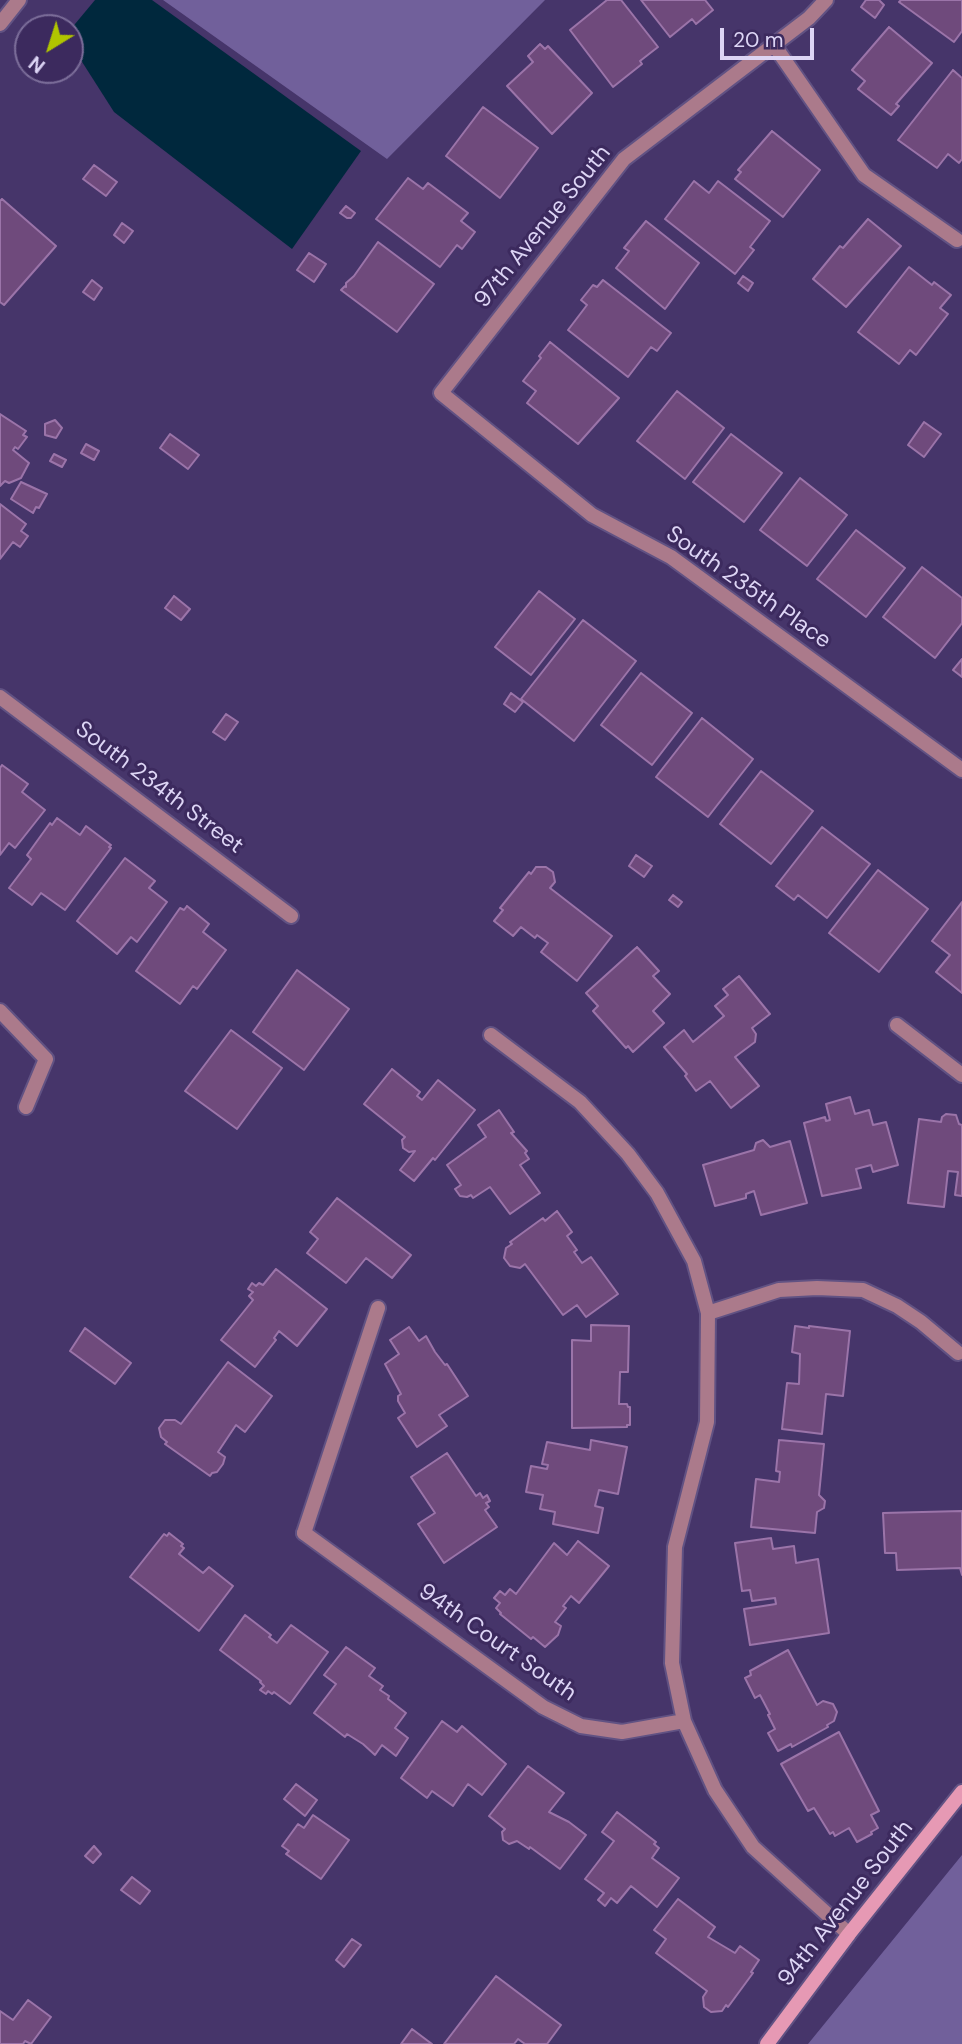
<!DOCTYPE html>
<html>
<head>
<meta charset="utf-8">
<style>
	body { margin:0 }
	#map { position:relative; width:962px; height:2044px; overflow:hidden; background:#46356a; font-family:"DM Sans",sans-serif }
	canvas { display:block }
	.north { position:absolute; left:14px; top:14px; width:70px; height:70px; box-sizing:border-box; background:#3c2a5e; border:2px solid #7c6e9a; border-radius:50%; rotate:218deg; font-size:19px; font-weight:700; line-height:28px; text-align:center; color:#ddd5f5 }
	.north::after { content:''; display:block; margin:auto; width:24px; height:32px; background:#b1c500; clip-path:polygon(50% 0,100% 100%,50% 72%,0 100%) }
	.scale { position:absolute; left:720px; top:28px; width:94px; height:32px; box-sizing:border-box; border:4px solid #ddd5f5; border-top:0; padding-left:9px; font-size:21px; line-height:24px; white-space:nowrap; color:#ddd5f5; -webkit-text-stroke:5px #3c2a5e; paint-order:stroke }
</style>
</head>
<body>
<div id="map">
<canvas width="962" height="2044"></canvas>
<div class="north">N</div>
<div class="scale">20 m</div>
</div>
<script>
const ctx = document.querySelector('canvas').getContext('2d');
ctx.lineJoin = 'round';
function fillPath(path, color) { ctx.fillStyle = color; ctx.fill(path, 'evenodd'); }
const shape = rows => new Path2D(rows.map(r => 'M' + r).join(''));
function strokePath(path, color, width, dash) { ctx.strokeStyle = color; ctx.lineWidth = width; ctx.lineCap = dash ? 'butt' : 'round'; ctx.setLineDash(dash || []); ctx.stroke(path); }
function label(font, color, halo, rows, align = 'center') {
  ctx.font = font + ' "DM Sans",sans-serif'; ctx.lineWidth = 6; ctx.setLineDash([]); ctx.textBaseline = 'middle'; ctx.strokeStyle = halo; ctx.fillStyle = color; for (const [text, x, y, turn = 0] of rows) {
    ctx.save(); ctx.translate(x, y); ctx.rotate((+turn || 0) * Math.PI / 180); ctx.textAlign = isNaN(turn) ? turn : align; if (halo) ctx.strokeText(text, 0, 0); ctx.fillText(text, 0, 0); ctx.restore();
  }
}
fillPath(shape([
	[163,0,545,0,387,159],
	[962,1855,962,2044,808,2044]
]), '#71609b');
fillPath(shape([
	[95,0,152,0,361,151,292,249,114,112,70,43,70,30]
]), '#00283d');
const building = shape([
	[607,0,621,0,658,47,640,61,642,64,613,87,570,30,607,0],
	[641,0,705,0,713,10,696,24,692,19,670,37,641,0],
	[866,0,879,0,884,5,875,18,861,7,866,0],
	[901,0,962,0,962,31,954,42,899,2,901,0],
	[889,27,932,63,896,104,899,106,891,115,858,89,865,81,852,70,889,27],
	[540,44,545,49,548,46,592,93,552,134,507,86,533,62,528,56,540,44],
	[953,70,962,78,962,159,959,163,948,154,937,168,898,140,953,70],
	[483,107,538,148,500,198,446,156,483,107],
	[772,131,820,170,783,217,735,179,741,172,738,170,772,131],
	[94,165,117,182,106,196,83,179,94,165],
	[408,178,423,189,428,183,468,213,461,221,475,232,462,249,457,245,440,267,376,219,408,178],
	[694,181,709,193,718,181,770,221,750,247,754,250,735,274,665,219,694,181],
	[2,199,56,246,4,305,0,302,0,201,2,199],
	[346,206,355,213,351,218,347,218,340,213,346,206],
	[868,219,901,246,846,307,813,279,840,246,843,248,868,219],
	[646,221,699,263,665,309,616,268,629,251,624,248,646,221],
	[122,223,133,231,124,243,114,235,122,223],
	[378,242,434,284,397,332,341,290,345,286,346,287,346,283,354,276,378,242],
	[309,253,326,264,314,282,297,270,309,253],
	[909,267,932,285,934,282,951,295,940,308,948,314,916,355,910,350,899,364,858,332,909,267],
	[743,276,753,283,748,291,738,283,743,276],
	[92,280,102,288,94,300,83,292,92,280],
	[603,280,671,333,657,351,651,347,628,377,568,330,587,305,581,300,593,285,597,287,603,280],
	[550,342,619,398,578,444,527,403,536,391,523,381,541,358,539,356,550,342],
	[677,391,724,428,685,479,637,441,677,391],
	[0,414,26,431,23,435,27,437,18,449,15,447,13,450,29,463,21,478,9,483,5,481,0,486,0,414],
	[55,420,62,428,56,438,45,435,45,424,55,420],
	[924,422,941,434,924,457,908,445,924,422],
	[170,434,199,455,188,469,160,448,170,434],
	[731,434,782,473,744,522,693,482,731,434],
	[86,444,99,451,94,460,81,453,86,444],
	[54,454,66,460,62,467,50,461,54,454],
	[800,478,847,515,807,566,760,530,800,478],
	[21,482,47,494,39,508,36,507,33,513,11,499,21,482],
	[0,504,26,524,21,531,28,536,20,547,13,542,0,559,0,504],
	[856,530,905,568,866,617,817,579,856,530],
	[922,567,962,598,962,623,935,658,883,617,922,567],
	[539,591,575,619,531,675,495,647,539,591],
	[174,596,190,609,181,620,165,608,174,596],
	[583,620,636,661,574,741,521,699,583,620],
	[962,659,962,677,953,670,962,659],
	[641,673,692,713,652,765,601,725,641,673],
	[511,693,523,702,515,712,504,704,511,693],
	[226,714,238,722,225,740,213,732,226,714],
	[702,718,753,759,708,817,656,777,702,718],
	[2,765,28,784,22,792,45,810,15,848,9,843,0,855,0,768,2,765],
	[761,771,813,811,771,864,720,824,761,771],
	[57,818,80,835,86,826,111,845,109,847,111,848,65,910,41,893,32,905,9,888,31,859,27,855,50,823,52,825,57,818],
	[822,827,870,864,827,918,798,895,794,900,776,886,822,827],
	[636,855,652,866,644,877,629,866,636,855],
	[125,858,155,881,149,888,167,902,137,942,131,937,117,954,77,921,125,858],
	[536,867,546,867,553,872,555,882,550,888,612,936,577,981,541,952,548,943,537,935,535,938,521,927,513,936,494,921,503,910,500,908,529,872,531,874,536,867],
	[878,870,928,909,879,972,829,933,878,870],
	[673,895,682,902,678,907,669,900,673,895],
	[962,902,962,993,936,972,950,955,932,941,962,902],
	[187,906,209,924,203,932,226,950,197,989,193,986,180,1004,136,971,180,908,184,910,187,906],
	[637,947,659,971,653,976,670,994,653,1011,664,1023,633,1052,628,1046,626,1048,593,1011,598,1006,586,993,637,947],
	[297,970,349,1009,304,1070,253,1032,297,970],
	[739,976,770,1014,752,1028,756,1034,755,1042,735,1057,759,1086,731,1108,710,1081,696,1091,685,1076,687,1074,664,1047,684,1030,693,1042,724,1016,715,1006,728,995,723,989,739,976],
	[231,1030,282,1068,237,1129,185,1091,231,1030],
	[392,1069,420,1092,417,1096,422,1100,438,1080,475,1110,435,1160,433,1158,414,1181,400,1170,415,1151,409,1152,403,1148,402,1140,405,1137,364,1104,392,1069],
	[850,1097,855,1114,869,1110,873,1125,886,1122,898,1165,873,1172,871,1165,856,1169,861,1188,822,1196,804,1123,825,1117,826,1121,830,1120,826,1104,850,1097],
	[499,1110,514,1132,511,1133,527,1151,525,1153,529,1159,520,1165,540,1193,510,1214,490,1187,473,1198,471,1195,467,1197,460,1196,455,1189,461,1185,447,1165,486,1137,478,1125,499,1110],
	[946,1114,956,1115,959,1124,962,1125,962,1196,955,1195,958,1172,948,1171,944,1207,908,1203,919,1119,941,1122,942,1117,946,1114],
	[763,1140,770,1147,790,1141,807,1203,761,1215,754,1191,746,1194,746,1198,715,1206,703,1165,754,1150,756,1143,763,1140],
	[337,1198,411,1255,392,1278,366,1258,346,1283,307,1253,318,1239,310,1232,337,1198],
	[557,1211,572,1232,567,1236,577,1250,574,1252,582,1263,591,1257,618,1294,586,1317,577,1305,563,1315,525,1264,520,1268,510,1266,504,1258,506,1248,512,1244,510,1242,543,1218,545,1221,557,1211],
	[276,1269,327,1309,297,1346,279,1331,274,1338,276,1340,255,1367,221,1340,253,1300,249,1296,253,1292,248,1289,252,1283,256,1286,259,1283,263,1285,276,1269],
	[591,1325,629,1326,628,1372,620,1372,619,1404,627,1404,628,1407,630,1407,630,1425,627,1425,627,1427,572,1428,572,1340,591,1341,591,1325],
	[795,1326,809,1328,809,1326,850,1331,843,1396,826,1394,822,1434,782,1429,787,1383,799,1384,800,1354,792,1352,795,1326],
	[409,1327,419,1341,426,1336,435,1352,445,1365,447,1364,468,1396,439,1415,447,1426,417,1447,398,1418,405,1413,398,1401,398,1396,401,1394,385,1364,399,1354,390,1340,409,1327],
	[85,1328,131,1363,115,1384,70,1351,85,1328],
	[228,1362,272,1396,245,1432,236,1425,218,1452,225,1457,223,1464,217,1472,212,1473,210,1476,165,1444,167,1442,161,1437,159,1428,165,1420,175,1420,181,1424,228,1362],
	[591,1440,627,1447,618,1494,599,1490,595,1506,603,1508,598,1533,553,1524,555,1512,540,1509,543,1495,526,1492,531,1466,547,1469,548,1465,542,1464,547,1442,590,1450,591,1440],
	[779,1440,824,1444,819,1495,825,1501,824,1508,817,1512,815,1533,751,1527,756,1479,779,1482,780,1472,776,1471,779,1440],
	[447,1453,476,1496,480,1493,483,1498,487,1495,490,1501,486,1503,489,1507,485,1510,497,1527,444,1563,418,1524,435,1513,411,1477,447,1453],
	[962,1511,962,1575,960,1568,897,1570,896,1553,885,1553,883,1513,962,1511],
	[169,1533,183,1544,181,1546,184,1548,179,1554,203,1573,209,1567,233,1586,199,1631,130,1577,164,1534,167,1536,169,1533],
	[771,1538,773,1549,794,1546,796,1563,818,1559,829,1633,750,1645,744,1609,776,1604,775,1598,752,1601,750,1590,742,1591,735,1543,771,1538],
	[578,1541,609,1566,579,1603,571,1596,563,1606,566,1608,555,1622,561,1626,558,1635,545,1647,533,1637,531,1639,500,1614,501,1613,496,1608,500,1603,494,1598,500,1591,505,1595,510,1589,516,1594,554,1543,567,1555,578,1541],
	[245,1615,271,1635,269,1637,277,1643,291,1625,328,1652,290,1704,274,1692,272,1694,268,1691,266,1694,260,1690,264,1686,260,1682,261,1681,220,1650,245,1615],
	[346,1647,375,1668,369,1676,383,1686,380,1690,389,1696,388,1699,406,1713,395,1728,408,1738,396,1756,382,1745,375,1755,363,1744,347,1734,345,1737,314,1713,336,1684,324,1675,346,1647],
	[788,1650,817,1705,823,1701,833,1704,837,1712,834,1721,827,1725,828,1727,792,1747,791,1744,778,1751,768,1733,775,1729,768,1715,770,1714,760,1695,755,1698,745,1678,751,1675,750,1671,788,1650],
	[442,1721,457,1732,462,1726,506,1764,482,1795,468,1784,453,1806,432,1791,427,1798,401,1778,442,1721],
	[839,1732,879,1811,871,1815,878,1828,871,1832,872,1834,857,1842,849,1828,835,1836,833,1832,830,1834,814,1808,808,1811,781,1764,839,1732],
	[528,1766,564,1793,549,1812,569,1822,586,1835,560,1869,530,1847,529,1849,517,1841,509,1844,503,1840,502,1832,505,1829,489,1816,528,1766],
	[296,1784,317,1800,305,1816,284,1799,296,1784],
	[617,1812,656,1842,654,1844,659,1848,652,1858,679,1878,657,1907,631,1886,617,1903,611,1898,605,1906,598,1900,604,1893,585,1879,614,1841,602,1832,617,1812],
	[313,1815,349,1840,321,1879,286,1854,289,1851,282,1846,298,1824,304,1828,313,1815],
	[94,1846,101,1854,93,1863,85,1856,94,1846],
	[132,1877,150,1891,140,1904,121,1890,132,1877],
	[678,1899,715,1927,708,1937,735,1953,740,1946,759,1960,751,1972,753,1973,728,2007,726,2005,722,2011,711,2012,704,2007,703,1997,707,1991,656,1953,666,1939,654,1930,678,1899],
	[352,1939,361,1945,344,1967,336,1960,352,1939],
	[496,1976,561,2025,547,2044,525,2044,518,2039,514,2044,444,2044,496,1976],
	[28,2000,51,2017,31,2044,25,2041,23,2044,0,2044,0,2011,13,2020,28,2000],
	[412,2029,432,2044,401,2044,412,2029]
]);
fillPath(building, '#6f4a7c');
strokePath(building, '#9b74a9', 2);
const lane = shape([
	[0,1011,46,1059,26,1107],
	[897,1025,962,1075],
	[304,1533,378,1308]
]);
const street = shape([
	[826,0,809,18,624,159,441,393,592,515,671,557,962,770],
	[0,24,19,0],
	[774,45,864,175,957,240],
	[0,697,291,916],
	[491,1035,580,1102,628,1154,657,1193,694,1261,708,1313,707,1422,675,1547,672,1663,684,1721,715,1790,753,1847,849,1934],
	[708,1313,779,1290,817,1288,863,1290,897,1306,921,1322,958,1353],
	[304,1533,543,1707,581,1726,622,1732,684,1721]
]);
const secondary = shape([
	[767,2044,849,1934,962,1792]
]);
strokePath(lane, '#615283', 18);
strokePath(street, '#615283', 18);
strokePath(secondary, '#615283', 18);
strokePath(lane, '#ab7a8b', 14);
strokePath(street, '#ab7a8b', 14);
strokePath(secondary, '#e699b4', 14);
label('23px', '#ddd5f5', '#3c2a5e', [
	["97th Avenue South",543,227,-51],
	["South 235th Place",748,588,35],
	["South 234th Street",159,788,37],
	["94th Court South",497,1643,35],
	["94th Avenue South",846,1904,-52]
]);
</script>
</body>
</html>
